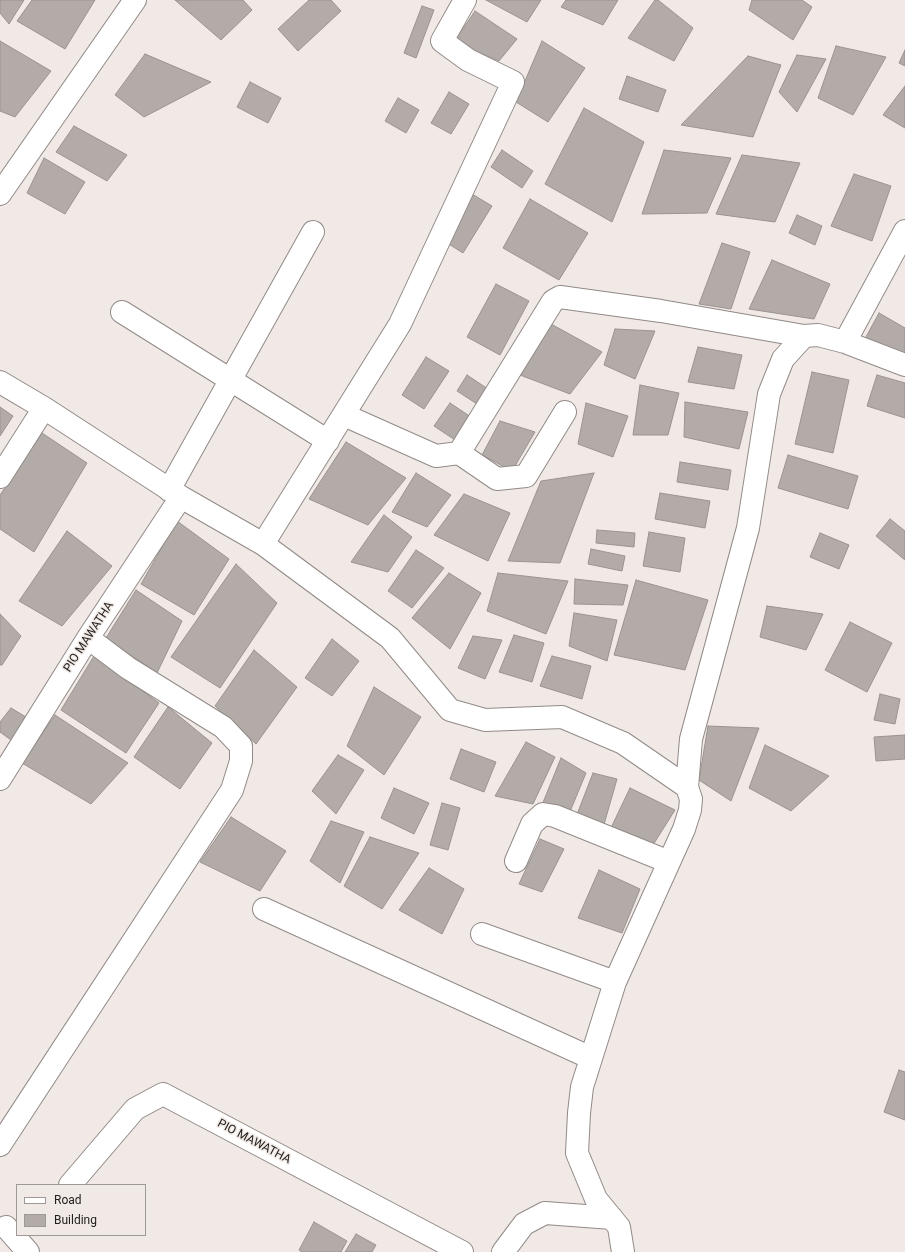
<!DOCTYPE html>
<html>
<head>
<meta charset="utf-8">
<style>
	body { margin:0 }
	#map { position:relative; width:905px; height:1252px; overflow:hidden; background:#f1e9e5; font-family:Roboto,sans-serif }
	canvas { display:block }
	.legend { position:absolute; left:16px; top:1184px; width:130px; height:52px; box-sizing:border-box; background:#f1e9e5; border:1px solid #9f9996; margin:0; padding:5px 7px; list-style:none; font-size:12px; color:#23211f }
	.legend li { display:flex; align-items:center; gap:8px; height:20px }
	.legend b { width:20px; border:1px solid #9f9996 }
</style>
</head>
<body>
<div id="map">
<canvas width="905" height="1252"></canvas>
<ul class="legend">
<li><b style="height:5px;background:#fff"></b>Road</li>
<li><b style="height:11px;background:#b3aba8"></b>Building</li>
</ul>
</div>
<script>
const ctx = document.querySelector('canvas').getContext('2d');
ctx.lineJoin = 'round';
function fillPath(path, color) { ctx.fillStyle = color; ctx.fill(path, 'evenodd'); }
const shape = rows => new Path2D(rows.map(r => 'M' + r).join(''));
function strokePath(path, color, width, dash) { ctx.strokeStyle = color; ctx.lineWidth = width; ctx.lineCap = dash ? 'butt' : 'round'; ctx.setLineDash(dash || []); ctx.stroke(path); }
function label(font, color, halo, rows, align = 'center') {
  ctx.font = font + ' Roboto,sans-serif'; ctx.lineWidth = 3; ctx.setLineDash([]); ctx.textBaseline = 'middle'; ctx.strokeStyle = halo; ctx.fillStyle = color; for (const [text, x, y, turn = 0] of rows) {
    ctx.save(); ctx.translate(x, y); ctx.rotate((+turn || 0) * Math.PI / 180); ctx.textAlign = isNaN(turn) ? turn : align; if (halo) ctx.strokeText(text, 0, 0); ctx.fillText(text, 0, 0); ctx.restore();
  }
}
const building = shape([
	[0,0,24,0,9,24,0,13,0,0],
	[32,0,95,0,65,49,17,21,32,0],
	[175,0,243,0,252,10,221,40,175,0],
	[309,0,331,0,341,11,298,51,278,29,309,0],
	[486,0,541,0,527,22,486,0],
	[566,0,618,0,603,25,561,7,566,0],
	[655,0,658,0,693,28,674,61,628,38,655,0],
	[752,0,802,0,812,7,793,40,749,10,752,0],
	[422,6,434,10,416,58,404,53,422,6],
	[475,11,517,39,499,61,454,42,475,11],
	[0,41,51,71,15,117,0,111,0,41],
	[542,41,585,68,548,122,516,102,542,41],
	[836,46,886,57,853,115,818,98,836,46],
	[905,50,905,66,899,63,905,50],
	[145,54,211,82,144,117,115,95,145,54],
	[797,55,826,59,797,112,779,92,797,55],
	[748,56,781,65,753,137,681,125,748,56],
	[627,76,666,90,658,112,619,99,627,76],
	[250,82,281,98,268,123,237,107,250,82],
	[905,86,905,128,883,115,905,86],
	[449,92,469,104,451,134,431,123,449,92],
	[398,98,419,110,406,133,385,121,398,98],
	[584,108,644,142,612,222,545,184,584,108],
	[74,126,127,155,107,181,56,152,74,126],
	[502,150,533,171,522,188,491,167,502,150],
	[664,150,731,158,707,213,642,214,664,150],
	[742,155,800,163,775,222,716,214,742,155],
	[44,158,85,182,65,214,27,193,44,158],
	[854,174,891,186,872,241,831,226,854,174],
	[472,194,492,206,463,253,444,241,472,194],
	[530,199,588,233,559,280,503,248,530,199],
	[797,215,822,226,815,245,789,233,797,215],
	[722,243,750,252,731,309,699,304,722,243],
	[772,260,830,284,814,319,749,309,772,260],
	[496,284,529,301,500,355,467,337,496,284],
	[879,313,905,328,905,371,861,346,879,313],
	[551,324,602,352,570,394,520,375,551,324],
	[615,329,655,331,635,379,604,365,615,329],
	[698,347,742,355,734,389,688,382,698,347],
	[426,357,449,371,424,409,402,395,426,357],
	[812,372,849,380,833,453,795,444,812,372],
	[467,375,488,389,477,404,457,391,467,375],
	[877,375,905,383,905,418,867,406,877,375],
	[640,385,679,393,668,435,633,435,640,385],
	[685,402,748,412,739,449,684,437,685,402],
	[450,403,471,417,455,440,434,426,450,403],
	[586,403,628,416,613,457,578,444,586,403],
	[0,407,13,416,0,436,0,407],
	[500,421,535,432,512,471,482,455,500,421],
	[42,433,87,463,34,552,0,529,0,495,42,433],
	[346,442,406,478,368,525,309,499,346,442],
	[788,455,858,476,848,509,778,488,788,455],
	[680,462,731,470,728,490,677,482,680,462],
	[416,473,451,495,427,527,392,512,416,473],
	[594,473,560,563,508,561,541,481,594,473],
	[660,493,710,501,705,528,655,519,660,493],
	[464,494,510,513,488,561,434,535,464,494],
	[384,515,412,537,388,572,351,562,384,515],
	[890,519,905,531,905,560,876,536,890,519],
	[177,521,229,559,194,615,141,584,177,521],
	[597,530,635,533,634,547,596,543,597,530],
	[67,531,112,566,62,626,19,601,67,531],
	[649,532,685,538,680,572,643,566,649,532],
	[820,533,849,545,839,569,810,557,820,533],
	[591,549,625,556,622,571,588,564,591,549],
	[416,550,444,568,412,608,388,591,416,550],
	[236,564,277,603,220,688,171,657,236,564],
	[449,573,481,593,450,649,412,618,449,573],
	[498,573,568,581,546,634,487,611,498,573],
	[575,579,628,585,623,605,574,604,575,579],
	[636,580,708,600,685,670,614,655,636,580],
	[136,590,182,621,157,673,106,638,136,590],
	[767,606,823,614,806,650,760,637,767,606],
	[574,613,617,620,607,661,569,646,574,613],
	[0,614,21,636,2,665,0,665,0,614],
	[850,622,892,643,867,692,825,670,850,622],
	[514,635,544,643,532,682,499,672,514,635],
	[473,636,502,640,485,679,458,668,473,636],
	[332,639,359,661,332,696,305,678,332,639],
	[254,650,297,687,256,744,215,706,254,650],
	[94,656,159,703,126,753,61,710,94,656],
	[552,656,591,666,582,699,540,686,552,656],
	[374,687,421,717,384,775,347,746,374,687],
	[880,694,900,699,895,724,874,720,880,694],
	[168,707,212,743,180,789,134,757,168,707],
	[11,708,26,717,11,740,0,732,0,722,11,708],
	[55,715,128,763,91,804,22,763,55,715],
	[708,726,759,728,731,801,699,780,708,726],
	[905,735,905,759,876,761,874,737,905,735],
	[526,742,555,757,533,804,495,796,526,742],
	[765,745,829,776,791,811,749,788,765,745],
	[461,749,496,762,484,792,450,779,461,749],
	[338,755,364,770,336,814,312,791,338,755],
	[561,758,586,773,569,814,540,810,561,758],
	[593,773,617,779,603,828,576,817,593,773],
	[394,788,429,803,414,834,381,818,394,788],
	[630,788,675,810,653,845,609,832,630,788],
	[442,803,460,808,448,850,430,845,442,803],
	[231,817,286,851,260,891,200,862,231,817],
	[331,821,364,832,340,883,310,861,331,821],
	[370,837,419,853,382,909,344,886,370,837],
	[540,839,564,849,542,892,519,884,540,839],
	[429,868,464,889,442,934,399,910,429,868],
	[599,870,640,889,622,933,578,918,599,870],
	[899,1070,905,1072,905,1120,884,1112,899,1070],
	[314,1222,347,1241,341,1252,302,1252,299,1250,314,1222],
	[356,1234,376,1245,372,1252,345,1252,356,1234]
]);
fillPath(building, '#b3aba8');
strokePath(building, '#9a938f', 1);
const minor = shape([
	[0,194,135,0],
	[122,312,328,441],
	[845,342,905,231],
	[0,382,44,408,181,497,263,544,390,638,450,710,485,720,562,717,623,743,687,787],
	[344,415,436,456,459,453,553,301,560,297,661,311,804,336,818,335,845,342,905,365],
	[459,453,497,479,526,476,565,412],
	[0,477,44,408],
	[169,490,313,232],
	[263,544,400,324,513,82,468,60,442,41,465,0],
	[0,779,88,638,181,497],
	[516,861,532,824,543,814,555,816,669,862],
	[264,909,591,1058],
	[482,934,615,982],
	[0,1145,232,790,241,761,241,746,223,727,128,668,88,638],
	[70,1185,135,1109,163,1094,462,1252],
	[6,1227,28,1252],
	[503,1252,524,1224,545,1213,612,1218],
	[623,1252,619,1227,596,1199,577,1153,579,1113,582,1087,615,982,684,829,690,810,691,799,687,787,691,739,748,528,769,394,783,359,804,336]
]);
strokePath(minor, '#928a87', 24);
strokePath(minor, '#fff', 22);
label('12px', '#23211f', '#f1e9e5', [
	["PIO MAWATHA",89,637,-57],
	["PIO MAWATHA",254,1142,28]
]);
</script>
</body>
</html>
